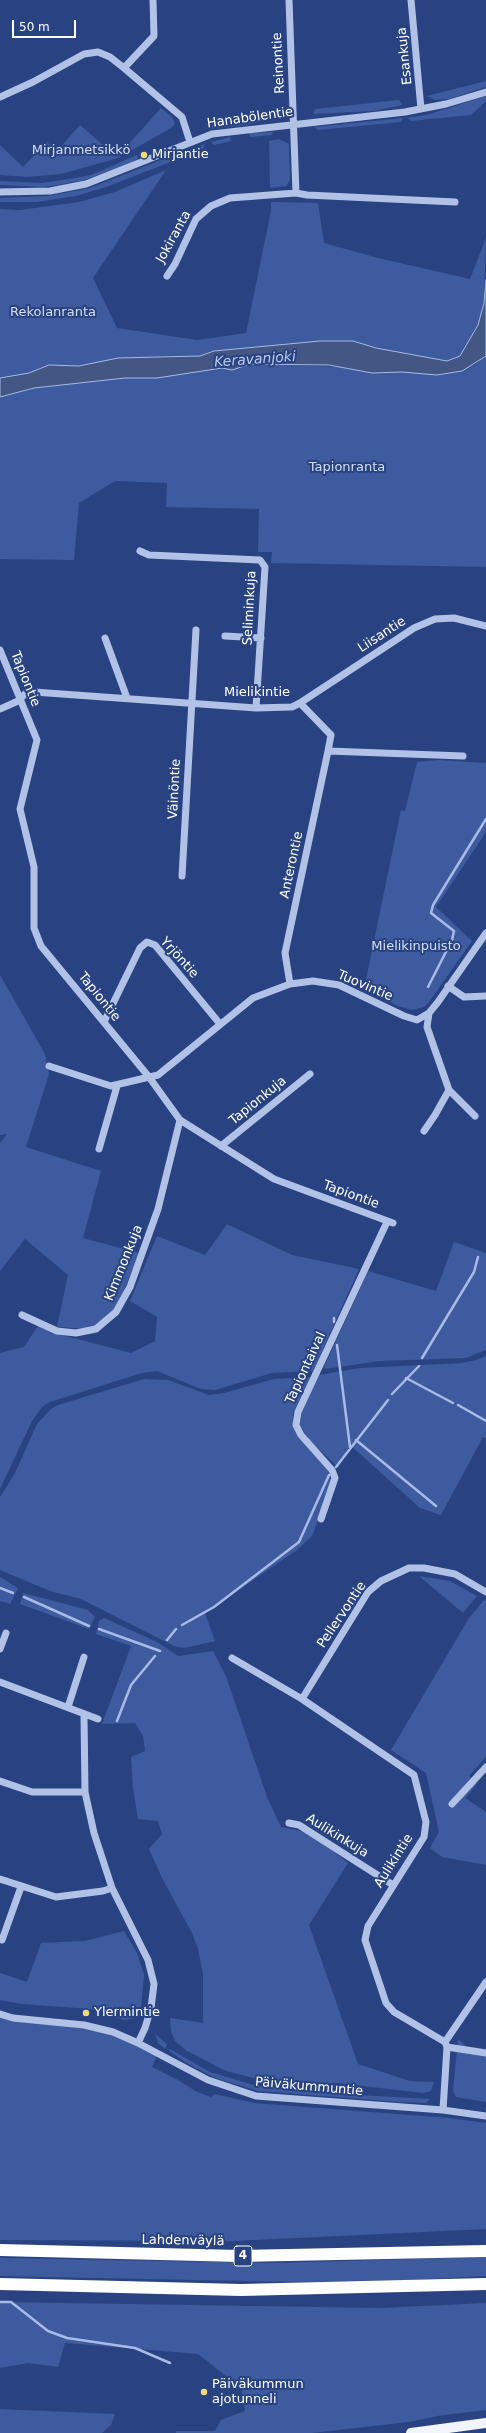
<!DOCTYPE html>
<html>
<head>
<meta charset="utf-8">
<style>
	body { margin:0 }
	#map { position:relative; width:486px; height:2433px; overflow:hidden; background:#294382; font-family:"DejaVu Sans",sans-serif }
	canvas { display:block }
	.scale { position:absolute; left:12px; top:20px; width:64px; height:18px; box-sizing:border-box; border:2px solid #fff; border-top:0; padding-left:5px; font-size:12px; line-height:14px; white-space:nowrap; color:#fff; -webkit-text-stroke:3px #294382; paint-order:stroke }
</style>
</head>
<body>
<div id="map">
<canvas width="486" height="2433"></canvas>
<div class="scale">50 m</div>
</div>
<script>
const ctx = document.querySelector('canvas').getContext('2d');
ctx.lineJoin = 'round';
function fillPath(path, color) { ctx.fillStyle = color; ctx.fill(path, 'evenodd'); }
const shape = rows => new Path2D(rows.map(r => 'M' + r).join(''));
function strokePath(path, color, width, dash) { ctx.strokeStyle = color; ctx.lineWidth = width; ctx.lineCap = dash ? 'butt' : 'round'; ctx.setLineDash(dash || []); ctx.stroke(path); }
function label(font, color, halo, rows, align = 'center') {
  ctx.font = font + ' "DejaVu Sans",sans-serif'; ctx.lineWidth = 4; ctx.setLineDash([]); ctx.textBaseline = 'middle'; ctx.strokeStyle = halo; ctx.fillStyle = color; for (const [text, x, y, turn = 0] of rows) {
    ctx.save(); ctx.translate(x, y); ctx.rotate((+turn || 0) * Math.PI / 180); ctx.textAlign = isNaN(turn) ? turn : align; if (halo) ctx.strokeText(text, 0, 0); ctx.fillText(text, 0, 0); ctx.restore();
  }
}
fillPath(shape([
	[486,81,486,87,449,99,435,100,427,96],
	[486,96,486,101,471,115,411,121,408,118,430,114],
	[399,100,402,105,374,111,313,114,315,109],
	[161,108,172,117,175,124,171,128,118,158,61,174,27,177,0,175,0,145,23,167,47,142,57,151,80,125,117,157],
	[265,114,270,115,271,119,246,125,207,129,206,123,210,121],
	[403,118,401,122,318,130,314,127],
	[273,132,272,135,250,137,249,133],
	[230,137,231,141,214,145,211,142],
	[279,139,289,144,290,180,286,186,270,188,269,141],
	[205,144,203,149,184,156,180,153],
	[137,155,138,159,122,167,81,181,44,187,0,185,0,181,42,183,75,178,91,175],
	[174,155,173,161,106,187,76,196,37,202,0,202,0,198,48,196,90,188],
	[166,170,93,278,117,328,197,340,246,333,271,211,271,202,318,203,324,243,378,258,470,279,486,238,484,303,478,325,460,356,447,361,376,348,353,341,320,341,214,351,200,356,118,358,79,366,49,365,29,373,0,378,0,209,20,210,79,202,115,192],
	[486,356,486,567,271,563,272,552,258,552,259,509,166,507,167,483,115,481,79,503,74,560,0,559,0,397,34,388,125,378,157,378,222,368,232,370,250,364,345,367,372,373,474,365],
	[438,760,486,763,486,832,436,907,472,941,429,1002,424,1007,412,1010,398,1006,364,989,401,810,405,811,417,762],
	[0,975,45,1054,49,1074,26,1147,101,1171,83,1238,139,1253,121,1298,108,1318,89,1329,57,1327,68,1275,25,1239,0,1271,0,1143,7,1134,0,1135],
	[227,1224,292,1255,359,1269,313,1371,272,1373,215,1390,201,1389,157,1371,142,1373,50,1402,42,1407,32,1421,0,1489,0,1353,24,1347,38,1326,54,1333,131,1353,155,1341,157,1317,130,1301,157,1236,205,1255],
	[454,1242,486,1253,486,1350,466,1358,380,1361,325,1369,324,1367,368,1271,436,1291],
	[486,1356,486,1438,483,1437,441,1515,420,1508,350,1445,338,1467,310,1441,300,1425,302,1409,319,1375,360,1368,462,1363,476,1360],
	[311,1377,293,1413,293,1421,300,1438,327,1469,332,1482,312,1536,297,1550,205,1613,215,1641,184,1648,174,1646,81,1599,50,1591,0,1570,0,1497,15,1473,37,1424,51,1409,58,1405,144,1379,168,1380,209,1395,224,1393,274,1379],
	[419,1576,450,1581,477,1596,463,1613],
	[0,1577,18,1588,10,1604,0,1601],
	[23,1593,88,1610,95,1617,89,1629,20,1604],
	[484,1600,486,1601,486,1757,469,1776,477,1784,465,1798,486,1812,486,1865,442,1857,430,1848,439,1832,426,1773,391,1750,469,1618],
	[104,1618,157,1642,178,1656,213,1651,226,1676,267,1797,281,1827,311,1833,348,1863,309,1925,358,2064,410,2081,434,2082,431,2091,423,2093,337,2083,270,2082,226,2071,187,2051,175,2041,171,2031,170,2018,203,2023,203,1974,198,1949,192,1933,162,1878,149,1849,162,1834,158,1821,138,1819,133,1788,131,1757,145,1751,143,1736,135,1723,102,1724,131,1646,96,1634,99,1621],
	[124,1931,137,1953,144,1975,141,2009,134,2018,124,2020,91,2009,21,2004,0,2000,0,1973,27,1982,41,1943,85,1941],
	[0,2014,113,2032,158,2053,152,2067,178,2080,197,2092,211,2097,215,2094,254,2103,449,2118,486,2123,486,2229,234,2241,0,2240],
	[155,2034,167,2044,165,2049,158,2043],
	[458,2039,466,2046,486,2049,486,2102,456,2097,453,2091],
	[170,2049,210,2072,257,2086,320,2093,430,2099,426,2103,401,2102,258,2091,215,2078,185,2062,169,2051],
	[486,2257,486,2276,411,2280,293,2282,0,2276,0,2258,272,2263],
	[0,2302,381,2308,486,2303,486,2410,437,2416,409,2422,312,2433,176,2433,176,2431,215,2431,221,2420,245,2411,241,2388,198,2354,65,2343,58,2367,28,2363,0,2368],
	[0,2409,115,2414,111,2425,102,2433,0,2433]
]), '#3e5b9f');
const water = shape([
	[486,280,486,356,462,371,437,375,402,372,372,373,329,365,250,364,232,370,222,368,157,378,125,378,34,388,0,397,0,378,29,373,49,365,79,366,118,358,200,356,214,351,320,341,353,341,376,348,447,361,460,356,478,325,484,303,486,280]
]);
fillPath(water, '#435684');
strokePath(water, '#a7bbe6', 1);
strokePath(shape([
	[428,987,452,940,454,931,431,913,433,905,486,819],
	[334,1318,334,1322],
	[337,1345,350,1447],
	[422,1358,474,1272,478,1257],
	[406,1378,453,1403],
	[392,1394,419,1366],
	[458,1405,486,1421],
	[356,1440,436,1506],
	[336,1467,388,1400],
	[0,1588,13,1593],
	[24,1597,89,1626],
	[182,1625,214,1607,299,1542,329,1475],
	[99,1629,160,1651],
	[167,1640,176,1629],
	[117,1721,131,1685,155,1656],
	[0,2302,11,2302,48,2331,67,2338,135,2348,170,2363]
]), '#a7bbe6', 2.5);
strokePath(shape([
	[411,0,421,109],
	[124,68,154,36,153,0],
	[0,97,33,82,84,54,98,52,110,57,124,68,182,117,190,142],
	[0,192,50,191,86,184,212,134,405,112,446,104,486,92],
	[296,193,307,195,455,202],
	[167,276,175,264,196,219,211,206,230,198,296,193,289,0],
	[140,551,149,555,260,560,265,567,256,708],
	[225,636,261,638],
	[105,638,127,698],
	[0,650,37,740,20,809,34,867,34,928,41,946,149,1077,180,1120,274,1179,393,1223],
	[300,703,414,628,435,619,454,618,486,626],
	[0,709,18,701,25,694,34,692,256,708,292,707,300,703,331,735,328,751,463,756],
	[182,876,196,630],
	[290,984,285,953,328,751],
	[448,986,464,997,486,996],
	[429,1013,427,1027,449,1090,475,1116],
	[104,1022,140,948,147,942,155,945,220,1024],
	[49,1066,111,1086,158,1075,253,998,290,984,313,981,339,985,404,1016,417,1020,429,1013,438,1002,486,933],
	[424,1131,435,1115,449,1090],
	[221,1146,310,1074],
	[99,1149,117,1086],
	[22,1315,57,1331,76,1333,96,1329,116,1312,130,1287,158,1209,180,1120],
	[321,1519,335,1478,332,1470,301,1435,296,1425,298,1412,387,1222],
	[0,1649,6,1633],
	[232,1658,302,1699,414,1775,426,1822,424,1837,368,1926,365,1940,386,2003,394,2012,445,2042],
	[0,1682,98,1719],
	[302,1699,368,1592,381,1581,409,1568,424,1568,455,1574,486,1592],
	[68,1707,84,1657],
	[84,1715,85,1792,94,1833,112,1888,148,1960,154,1984,151,2008,145,2028,138,2043],
	[0,1781,32,1792,85,1792],
	[452,1804,486,1767],
	[289,1823,299,1825,393,1885],
	[0,1879,56,1897,103,1891,112,1888],
	[2,1940,21,1887],
	[0,2014,13,2018,84,2025,113,2032,138,2043,208,2080,256,2096,443,2110,486,2116],
	[447,2047,486,2053],
	[443,2110,447,2047,445,2042,486,1982]
]), '#b2c2e6', 7);
strokePath(shape([
	[411,2433,486,2423]
]), '#f3f5fd', 10);
strokePath(shape([
	[0,2250,239,2256,486,2251],
	[0,2284,241,2290,486,2284]
]), '#fff', 12);
for (const [x, y, r, color] of [
	[144,155,4,"#eddc79"],
	[86,2013,4,"#eddc79"],
	[204,2392,4,"#eddc79"]
]) { const dot = new Path2D(); dot.arc(x, y, r, 0, 2 * Math.PI); ctx.fillStyle = color; ctx.fill(dot); strokePath(dot, '#294382', 1.5); }
for (const [x, y, w] of [
	[243,2256,18]
]) { const box = new Path2D(); box.roundRect(x - w / 2, y - 10, w, 20, 3); ctx.fillStyle = '#294382'; ctx.fill(box); strokePath(box, '#fff', 1); }
label('bold 12px', '#fff', null, [
	["4",243,2256]
]);
label('13px', '#fff', '#294382', [
	["Esankuja",405,56,-96],
	["Reinontie",279,63,-93],
	["Hanabölentie",250,118,-8],
	["Jokiranta",174,237,-61],
	["Seliminkuja",250,608,-87],
	["Liisantie",382,635,-33],
	["Tapiontie",25,679,68],
	["Mielikintie",257,693],
	["Väinöntie",175,789,-87],
	["Anterontie",292,865,-78],
	["Yrjöntie",179,958,48],
	["Tuovintie",365,986,23],
	["Tapiontie",99,997,51],
	["Tapionkuja",258,1101,-39],
	["Tapiontie",351,1195,20],
	["Kimmonkuja",124,1263,-68],
	["Tapiontaival",306,1368,-65],
	["Pellervontie",342,1615,-56],
	["Aulikinkuja",337,1836,32],
	["Aulikintie",394,1861,-58],
	["Päiväkummuntie",309,2087,5],
	["Lahdenväylä",183,2241,1]
]);
label('13px', '#d5dff5', '#294382', [
	["Mirjanmetsikkö",81,151],
	["Rekolanranta",53,313],
	["Tapionranta",347,468],
	["Mielikinpuisto",416,947]
]);
label('13px', '#fff', '#294382', [
	["Mirjantie",152,155],
	["Ylermintie",94,2013],
	["Päiväkummun",212,2385],
	["ajotunneli",212,2400]
], 'left');
label('italic 14px', '#bdccee', '#294382', [
	["Keravanjoki",255,360,-4]
]);
</script>
</body>
</html>
